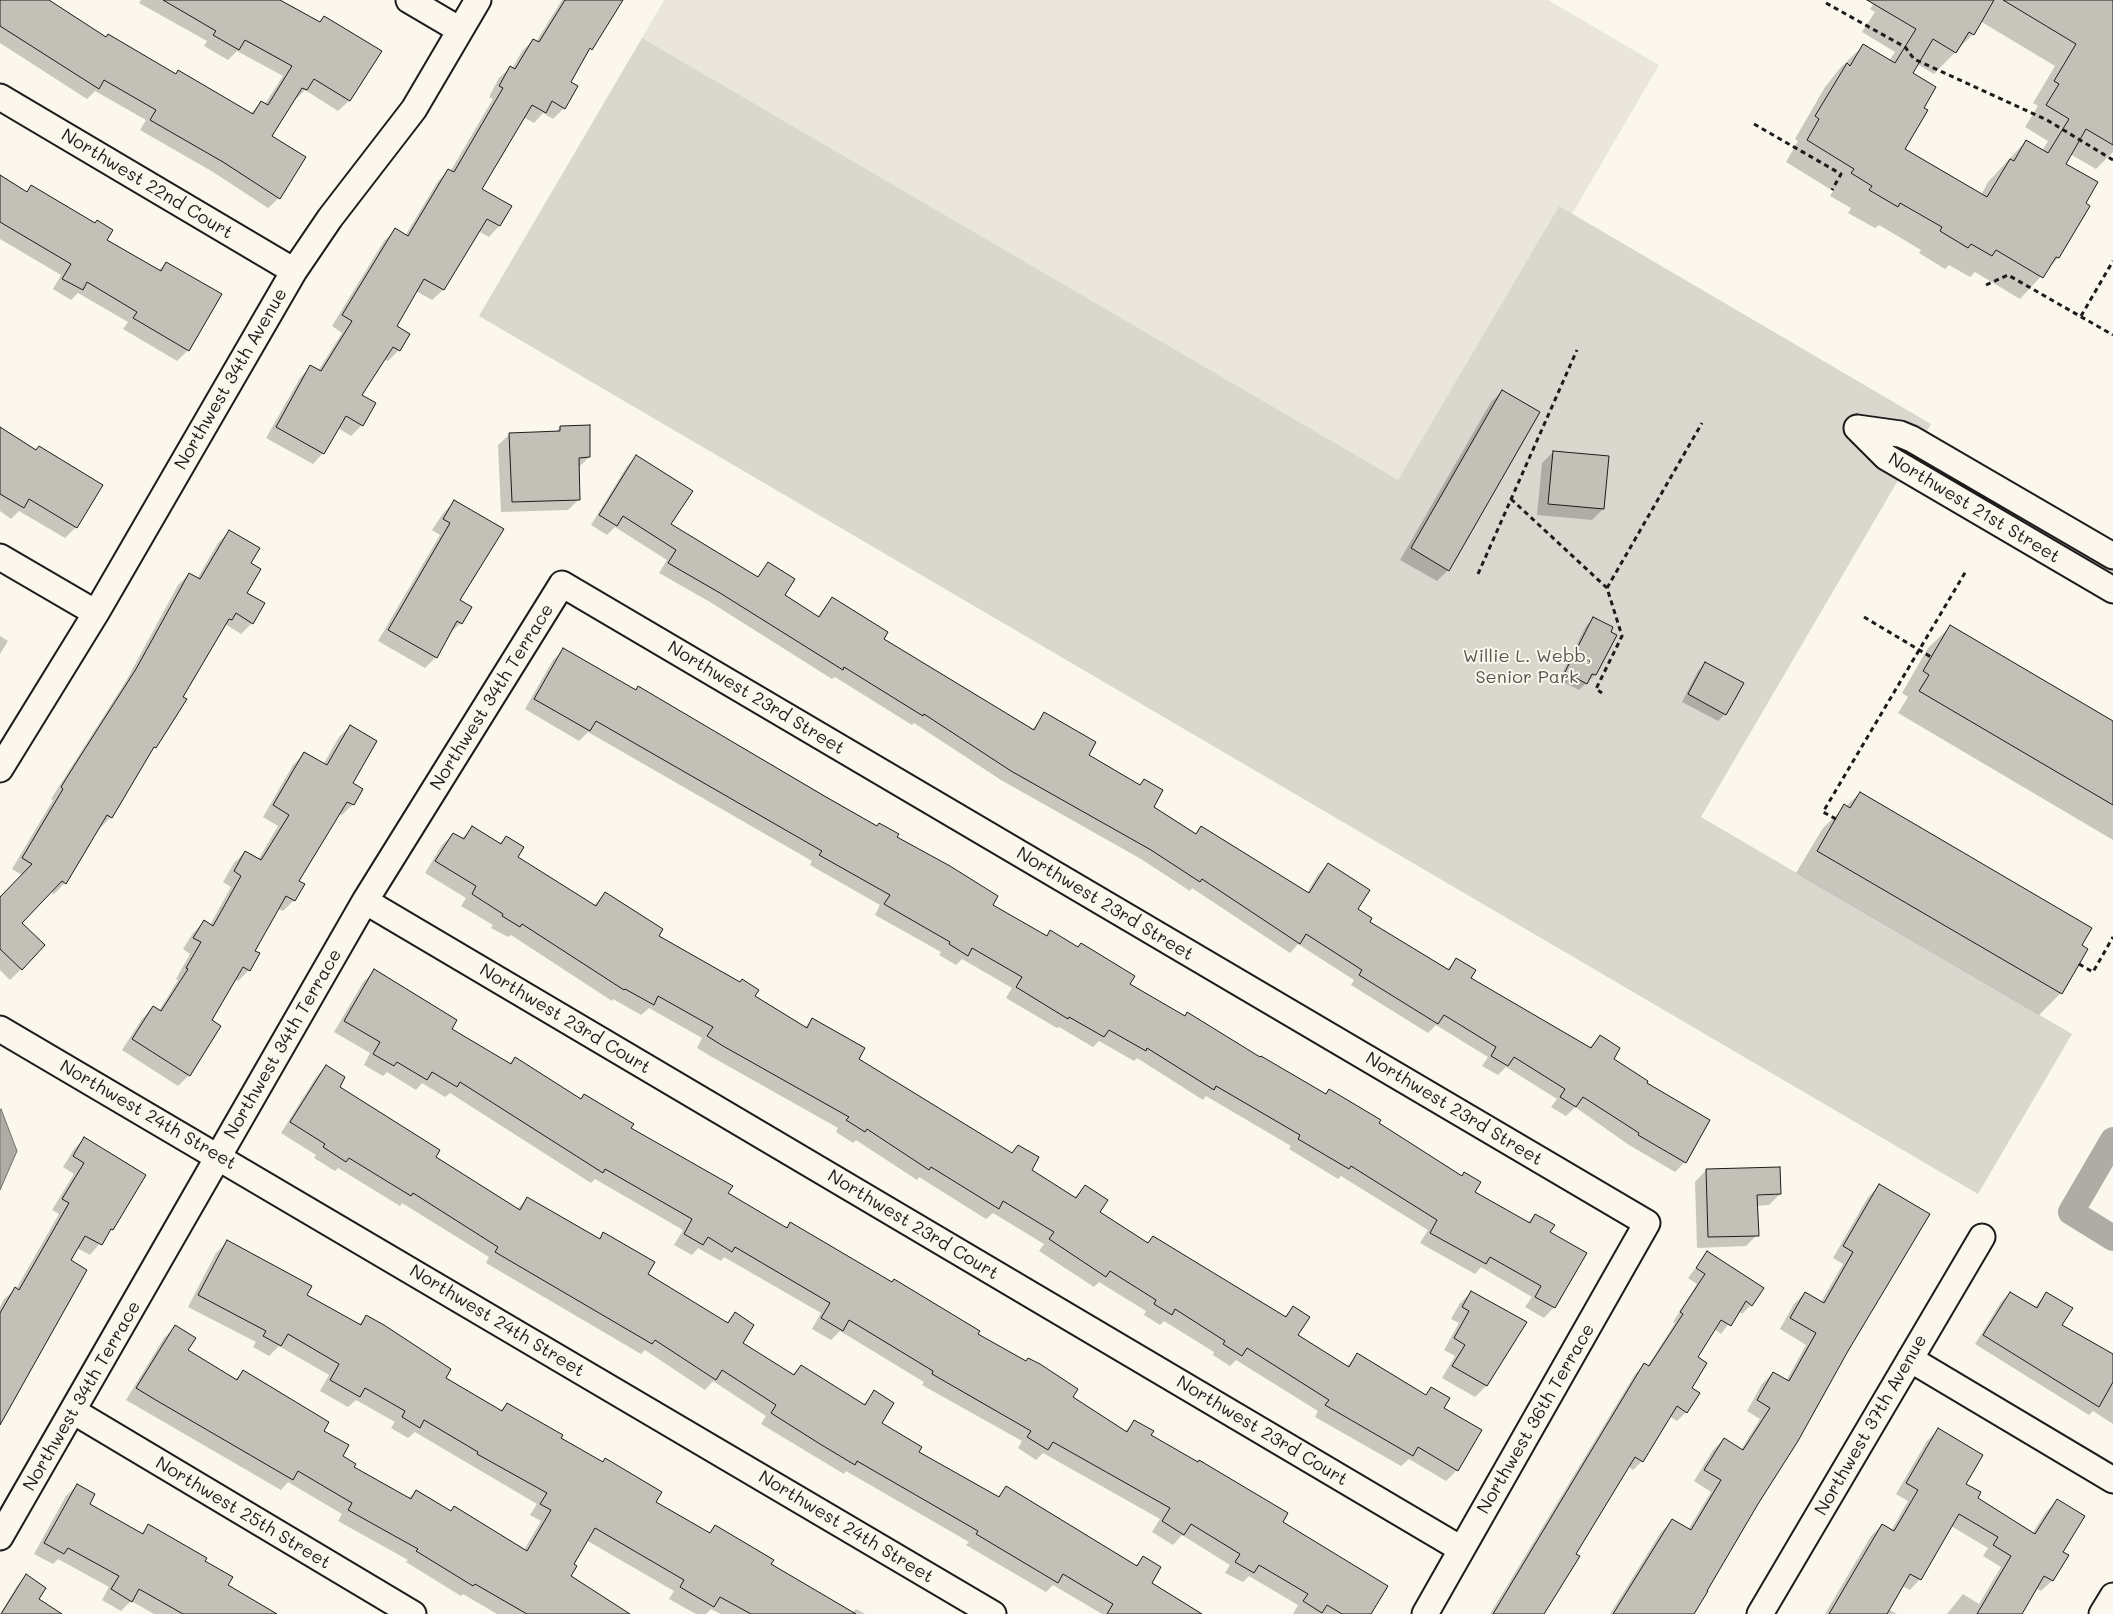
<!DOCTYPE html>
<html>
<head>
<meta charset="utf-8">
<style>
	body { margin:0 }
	canvas { display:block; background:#fbf7ec }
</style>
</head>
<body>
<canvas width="2113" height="1614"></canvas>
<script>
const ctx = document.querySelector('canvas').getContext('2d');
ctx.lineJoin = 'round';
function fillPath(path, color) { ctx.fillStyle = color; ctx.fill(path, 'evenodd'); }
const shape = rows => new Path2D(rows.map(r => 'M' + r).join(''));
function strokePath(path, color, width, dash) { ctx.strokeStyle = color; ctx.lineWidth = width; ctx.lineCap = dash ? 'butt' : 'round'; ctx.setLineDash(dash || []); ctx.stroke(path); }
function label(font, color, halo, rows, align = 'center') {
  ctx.font = font + ' Mali,sans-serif'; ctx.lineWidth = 4; ctx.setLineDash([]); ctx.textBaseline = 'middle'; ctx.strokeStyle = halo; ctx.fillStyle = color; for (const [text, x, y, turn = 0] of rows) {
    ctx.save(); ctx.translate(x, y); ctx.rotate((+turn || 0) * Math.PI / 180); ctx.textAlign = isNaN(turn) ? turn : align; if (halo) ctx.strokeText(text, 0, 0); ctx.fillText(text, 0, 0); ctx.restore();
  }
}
fillPath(shape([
	[664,0,1548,0,1659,65,1572,214,1559,206,1398,481,642,38]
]), '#eae6dc');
fillPath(shape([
	[642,38,1398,480,1559,206,1931,424,1701,817,2072,1034,1978,1194,479,316],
	[1998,502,2113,565,2113,580,1995,507]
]), '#dad7ce');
const water = shape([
	[1,1109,17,1151,0,1190,0,1110,1,1109]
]);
fillPath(water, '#afaca5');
strokePath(water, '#74726e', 1);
fillPath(shape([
	[0,0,46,0,106,38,250,114,262,102,265,104,283,76,237,51,228,60,204,46,207,41,139,3,141,0,278,0,318,23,324,17,380,51,349,101,338,111,305,90,295,100,294,99,271,136,279,198,268,208,213,172,140,130,146,120,95,91,87,99,0,43],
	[562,0,622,0,569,82,564,108,553,119,543,113,534,123,523,117,481,189,510,207,499,226,489,237,478,231,443,290,432,300,416,291,395,326,409,335,399,350,388,361,384,359,361,396,362,425,351,436,338,428,323,453,313,464,266,438,300,378,310,367,318,371,342,333,332,326,384,241,395,230,405,236,438,181,448,171,450,172,493,99,489,97,499,78,510,68,512,69,522,51,533,40,536,42],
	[1876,0,2106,0,2113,10,2113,152,2096,169,2070,154,2064,164,2084,204,2088,206,2058,258,2020,299,1975,272,1970,277,1949,265,1945,269,1919,253,1921,250,1879,225,1875,228,1848,213,1851,208,1830,196,1833,191,1786,162,1798,141,1795,139,1825,87,1841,67,1863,46,1889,61,1895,52,1862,32,1875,12,1870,9],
	[1980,21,2055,66,2033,103,2038,106,2025,127,2048,141,2042,151,2026,141,1988,182,1981,195,1904,149,1922,108,1911,74,1917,64,1934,74,1973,34],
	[0,176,26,192,31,187,106,240,158,271,166,263,188,350,177,361,123,329,128,322,78,293,71,300,53,289,61,275,0,239],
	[1502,391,1448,570,1437,581,1400,560,1491,402],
	[560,427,589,457,578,468,579,499,568,510,501,512,498,445,510,434,555,433],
	[0,430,76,527,65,538,19,511,11,519,0,511],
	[1553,452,1608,457,1603,509,1592,520,1537,515,1542,463],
	[636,457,669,525,756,578,768,563,783,595,817,617,832,598,882,640,1032,730,1045,714,1087,755,1139,785,1144,780,1152,807,1194,835,1201,828,1307,893,1318,874,1328,865,1356,910,1368,922,1447,969,1457,960,1470,978,1589,1048,1600,1037,1612,1059,1685,1162,1675,1172,1629,1145,1575,1107,1566,1116,1551,1107,1557,1099,1506,1067,1498,1075,1482,1066,1488,1057,1436,1025,1428,1033,1351,985,1354,980,1298,944,1290,953,1192,888,1190,891,1141,859,1001,780,914,723,912,725,835,677,832,679,710,602,659,573,667,560,615,527,607,535,591,525,627,466],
	[455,501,461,623,449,634,436,657,425,668,378,641,440,535,432,530,444,512],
	[229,532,250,564,246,593,252,623,241,634,225,624,182,697,185,699,155,747,148,754,111,817,100,828,98,827,65,883,54,894,50,892,20,923,21,969,10,980,0,970,0,898,22,875,12,869,53,800,51,799,126,681,178,585,189,574,197,579,218,543],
	[1593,619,1595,675,1579,690,1559,680,1586,626],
	[1950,627,2113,723,2113,840,1898,713,1908,697,1902,693,1928,648],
	[0,636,8,641,0,654],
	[563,650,634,691,638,687,896,837,991,906,1045,937,1050,932,1128,985,1325,1095,1329,1091,1461,1177,1464,1174,1473,1193,1527,1223,1535,1215,1549,1233,1554,1307,1544,1318,1525,1307,1532,1297,1481,1267,1475,1274,1420,1243,1428,1230,1341,1176,1338,1179,1289,1149,1291,1146,1206,1096,1203,1100,1137,1058,1134,1061,1099,1041,1093,1047,1059,1027,1057,1028,1006,998,1012,988,962,959,956,965,939,955,941,952,875,915,880,905,810,865,812,861,588,732,579,741,525,709,553,660],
	[1705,664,1725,714,1718,721,1682,702,1698,671],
	[350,726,353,804,342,815,339,814,297,882,294,900,283,911,278,909,254,951,249,970,238,981,234,979,210,1021,189,1075,178,1086,122,1050,142,1019,153,1007,159,1011,178,980,176,979,190,954,183,949,193,933,204,922,210,925,231,887,223,882,234,863,245,852,258,860,278,826,263,817,293,765,304,754,323,765,339,737],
	[1860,793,2080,945,2061,993,2039,1015,1796,873,1823,828],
	[473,827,499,844,506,838,516,858,593,906,605,894,657,936,804,1028,813,1019,857,1059,1010,1154,1018,1146,1030,1170,1074,1198,1085,1186,1098,1212,1146,1244,1153,1237,1284,1317,1293,1308,1297,1335,1346,1367,1357,1355,1424,1396,1431,1389,1442,1409,1457,1470,1446,1481,1409,1459,1401,1466,1315,1417,1318,1411,1236,1360,1230,1366,1213,1355,1214,1352,1164,1321,1160,1325,1144,1315,1146,1311,1099,1282,1094,1287,1039,1251,1044,1244,993,1213,986,1219,919,1177,917,1180,856,1140,853,1143,836,1132,838,1128,712,1057,697,1048,702,1038,649,1008,641,1015,613,999,612,1001,511,935,508,937,491,928,493,925,461,906,466,898,425,873,442,845,453,834,461,839],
	[375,971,451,1030,509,1064,515,1058,580,1100,584,1096,726,1194,785,1229,790,1224,976,1334,1125,1431,1134,1422,1149,1436,1281,1523,1370,1614,1293,1614,1298,1605,1249,1576,1243,1582,1225,1573,1230,1565,1182,1535,1173,1545,1152,1532,1160,1519,1043,1453,1036,1460,1018,1448,1022,1441,922,1385,924,1382,840,1331,831,1340,812,1329,821,1313,724,1257,721,1261,698,1248,692,1255,674,1245,683,1230,595,1179,591,1183,450,1093,445,1097,422,1083,416,1090,387,1072,383,1076,364,1065,370,1053,334,1032,364,981],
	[326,1066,338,1087,434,1158,517,1209,527,1199,598,1240,604,1234,647,1274,726,1323,735,1314,741,1343,792,1375,801,1366,863,1405,875,1392,880,1423,917,1452,997,1497,1006,1488,1135,1566,1144,1558,1150,1583,1199,1614,1102,1614,1053,1585,1046,1592,966,1545,969,1542,846,1471,844,1474,761,1424,766,1416,713,1381,705,1390,645,1350,641,1354,486,1263,489,1257,402,1203,400,1206,338,1168,335,1171,314,1158,316,1155,281,1133,316,1077],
	[84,1139,112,1229,90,1255,77,1248,0,1422,0,1307,4,1299,16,1289,59,1214,52,1210,74,1174,63,1167,74,1149],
	[1706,1170,1780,1194,1769,1205,1756,1206,1757,1235,1746,1246,1697,1248,1695,1182],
	[1879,1186,1757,1503,1692,1614,1610,1614,1661,1532,1672,1521,1688,1530,1711,1492,1694,1481,1713,1450,1724,1439,1741,1450,1760,1419,1747,1411,1762,1384,1773,1373,1786,1381,1806,1345,1780,1329,1794,1304,1805,1293,1821,1302,1843,1264,1833,1258,1868,1197],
	[227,1242,305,1296,358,1325,366,1317,444,1378,500,1411,507,1404,602,1463,605,1460,654,1502,708,1534,716,1526,770,1565,852,1613,856,1609,865,1614,721,1614,711,1609,706,1614,696,1614,669,1599,674,1591,586,1540,572,1564,569,1576,628,1614,497,1614,463,1594,461,1596,406,1562,408,1560,338,1521,342,1514,288,1482,281,1490,126,1400,164,1338,175,1327,187,1350,235,1380,243,1372,322,1431,341,1457,353,1467,408,1499,416,1491,450,1512,454,1507,524,1550,541,1521,530,1515,537,1504,415,1432,408,1438,391,1428,395,1422,356,1400,348,1407,320,1391,329,1375,279,1346,269,1356,253,1347,256,1342,188,1307,216,1253],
	[1707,1253,1751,1305,1742,1314,1738,1311,1721,1334,1714,1329,1696,1357,1686,1412,1677,1421,1669,1416,1642,1461,1633,1470,1628,1466,1574,1554,1543,1614,1490,1614,1635,1374,1644,1365,1647,1367,1675,1323,1673,1322,1697,1284,1688,1278],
	[1472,1292,1486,1386,1475,1397,1442,1378,1455,1356,1444,1350,1459,1323,1451,1319,1460,1303],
	[2010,1293,2034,1308,2047,1293,2060,1326,2113,1356,2113,1424,2093,1411,2089,1415,1975,1344,2001,1302],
	[1938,1430,1965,1484,1976,1499,2032,1534,2046,1512,2057,1501,2061,1552,2067,1556,2052,1581,2041,1591,2036,1588,2021,1614,1947,1614,1963,1594,1979,1604,2001,1567,1983,1556,1988,1548,1951,1526,1920,1579,1910,1590,1902,1586,1888,1609,1897,1614,1825,1614,1871,1536,1882,1525,1891,1531,1908,1501,1896,1494,1927,1441],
	[77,1485,88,1504,141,1534,149,1526,204,1561,227,1586,275,1614,154,1614,131,1601,121,1611,102,1600,109,1587,58,1559,53,1564,34,1554,66,1496],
	[26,1576,37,1600,59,1614,0,1614,17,1586]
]), '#0003');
strokePath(shape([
	[2113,1140,2071,1212,2113,1238]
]), '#afaca5', 26);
const building = shape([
	[0,0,49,0,106,37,108,34,176,74,178,70,253,114,261,101,268,105,292,66,245,40,239,50,213,35,216,31,163,0,280,0,320,22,324,16,382,51,350,101,314,79,307,90,302,88,272,136,306,157,280,199,223,162,150,120,156,110,104,80,99,89,0,26,0,0],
	[565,0,623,0,592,50,590,48,571,82,578,86,565,109,552,101,546,113,532,105,482,189,512,206,500,226,487,219,444,290,424,279,397,326,410,334,400,351,393,347,362,395,376,403,363,426,346,416,324,454,276,427,310,365,321,371,352,321,342,315,395,228,408,236,448,169,454,172,503,88,499,86,510,66,515,69,533,39,539,42,565,0],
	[1867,0,1994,0,1974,35,1969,32,1956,53,1933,39,1913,73,1936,87,1924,108,1928,110,1905,149,1987,197,2010,159,2014,161,2026,140,2048,153,2069,119,2046,105,2059,84,2054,81,2076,44,2003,0,2113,0,2113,145,2086,129,2066,164,2098,182,2086,203,2090,206,2059,258,2056,257,2043,278,1996,250,1992,256,1971,244,1968,248,1940,231,1942,227,1900,203,1898,207,1869,190,1872,186,1851,173,1854,169,1807,140,1819,119,1815,116,1847,63,1850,66,1863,44,1895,63,1916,29,1867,0],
	[0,175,27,192,31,185,95,223,97,220,113,230,107,240,161,271,166,262,222,294,189,351,133,318,137,312,87,282,83,290,62,279,71,264,0,222,0,175],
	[1502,390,1540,412,1449,571,1411,548,1502,390],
	[590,425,590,457,579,458,580,500,512,502,509,433,560,431,560,426,590,425],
	[0,427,36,450,39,446,103,485,77,528,29,499,24,508,0,494,0,427],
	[1553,451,1609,456,1604,509,1548,504,1553,451],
	[636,455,693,491,671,524,758,577,768,562,795,579,785,595,819,617,832,597,888,632,884,639,1034,730,1044,712,1096,742,1089,755,1140,785,1144,779,1163,790,1154,807,1196,834,1201,826,1309,893,1328,863,1370,890,1358,909,1372,918,1370,922,1449,970,1456,958,1476,970,1471,978,1591,1048,1600,1035,1620,1048,1614,1059,1648,1081,1647,1083,1710,1120,1686,1163,1638,1135,1639,1133,1583,1097,1576,1107,1560,1097,1565,1089,1514,1057,1508,1066,1491,1056,1496,1047,1444,1015,1438,1024,1359,975,1362,970,1306,934,1300,944,1202,879,1200,882,1151,850,1011,771,924,714,923,716,844,667,843,670,720,593,668,563,676,550,623,516,617,526,599,515,636,455],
	[454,500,504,529,460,600,472,607,462,624,457,621,437,658,388,630,450,523,443,519,454,500],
	[229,530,260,548,251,563,261,569,247,593,265,603,253,624,236,613,232,620,229,619,183,697,187,699,156,748,154,747,112,818,107,815,66,884,62,881,22,923,45,945,22,970,0,949,0,897,32,864,22,858,63,789,61,787,74,766,136,669,189,573,200,579,229,530],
	[1593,617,1613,627,1611,632,1617,635,1596,675,1592,674,1587,684,1565,672,1593,617],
	[1950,625,2113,721,2113,805,1919,691,1929,675,1923,671,1950,625],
	[563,648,636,690,638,686,826,797,877,826,879,823,899,834,897,837,950,866,998,896,993,905,1047,936,1050,930,1078,947,1081,943,1135,976,1130,984,1185,1016,1187,1012,1260,1057,1261,1056,1326,1094,1329,1089,1381,1120,1379,1123,1462,1176,1464,1172,1481,1182,1475,1192,1530,1223,1535,1214,1555,1225,1550,1232,1587,1253,1555,1308,1535,1297,1541,1286,1490,1257,1486,1264,1430,1233,1437,1220,1351,1166,1349,1169,1298,1139,1300,1135,1216,1086,1214,1090,1147,1048,1146,1051,1109,1030,1104,1037,1069,1017,1068,1019,1016,987,1022,977,972,948,968,956,949,944,950,942,884,904,890,895,819,855,822,851,596,721,590,731,534,699,563,648],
	[1705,662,1744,683,1726,715,1688,694,1705,662],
	[350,725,377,741,353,783,363,789,354,805,347,802,299,881,305,884,295,901,286,896,255,951,260,953,250,971,243,967,212,1020,221,1026,190,1076,132,1039,153,1006,161,1011,188,969,186,968,201,942,193,938,204,920,213,926,241,876,234,871,245,851,261,860,289,815,273,805,304,752,327,765,350,725],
	[1860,792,2092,928,2082,945,2088,949,2062,994,1817,851,1844,804,1850,808,1860,792],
	[472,826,501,844,506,836,524,847,518,857,596,906,605,892,663,929,659,936,740,982,742,979,759,990,755,996,807,1028,812,1018,865,1048,859,1059,1012,1153,1018,1145,1039,1157,1032,1170,1076,1198,1085,1185,1108,1200,1100,1212,1148,1243,1153,1236,1286,1317,1293,1306,1310,1317,1298,1335,1349,1367,1357,1353,1426,1395,1431,1387,1450,1398,1444,1408,1482,1430,1458,1471,1418,1447,1413,1456,1382,1438,1325,1405,1329,1400,1247,1348,1242,1356,1223,1344,1225,1341,1175,1309,1172,1315,1154,1304,1156,1300,1110,1271,1106,1277,1049,1239,1054,1232,1003,1201,999,1209,931,1167,929,1170,867,1129,865,1132,846,1120,849,1117,723,1046,707,1036,713,1027,658,996,654,1005,625,989,624,990,522,924,520,927,502,916,503,914,472,894,476,886,435,861,453,833,464,839,472,826],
	[374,969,457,1020,452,1029,511,1064,515,1057,581,1099,584,1094,634,1124,631,1128,733,1186,728,1193,787,1228,790,1222,892,1282,894,1279,980,1331,978,1334,1026,1361,1028,1358,1040,1364,1078,1389,1073,1397,1127,1432,1134,1420,1154,1431,1151,1435,1198,1462,1199,1460,1288,1513,1283,1522,1388,1586,1371,1614,1342,1614,1327,1605,1322,1613,1303,1601,1308,1594,1259,1565,1254,1573,1235,1562,1240,1554,1191,1524,1184,1535,1162,1521,1170,1508,1053,1442,1048,1450,1027,1437,1031,1431,932,1374,933,1371,849,1320,843,1331,821,1318,830,1303,735,1247,732,1252,708,1237,703,1245,684,1234,692,1219,605,1169,603,1173,460,1082,457,1087,432,1072,427,1080,397,1062,394,1066,373,1054,380,1042,344,1021,374,969],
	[326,1065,345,1077,340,1087,440,1150,436,1157,520,1210,527,1197,600,1239,603,1232,655,1262,648,1274,728,1323,735,1312,754,1325,743,1343,794,1375,801,1365,865,1405,874,1390,894,1403,882,1423,922,1447,919,1452,999,1497,1006,1486,1137,1566,1143,1556,1161,1567,1152,1583,1202,1614,1107,1614,1113,1604,1063,1574,1058,1583,976,1534,978,1531,857,1461,855,1465,820,1444,771,1413,776,1405,722,1370,716,1380,655,1340,652,1344,495,1252,498,1247,413,1193,411,1196,349,1158,346,1162,323,1147,325,1144,290,1122,326,1065],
	[84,1137,146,1175,113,1230,111,1229,102,1245,85,1236,71,1260,87,1270,0,1425,0,1313,15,1287,19,1290,69,1203,62,1199,84,1163,73,1156,84,1137],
	[1780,1167,1781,1194,1757,1195,1759,1236,1708,1237,1706,1169,1780,1167],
	[1879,1184,1930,1214,1848,1351,1798,1441,1758,1504,1707,1591,1708,1591,1694,1614,1613,1614,1672,1519,1691,1530,1721,1480,1704,1470,1724,1438,1743,1450,1770,1408,1757,1400,1773,1372,1789,1381,1816,1333,1790,1318,1805,1292,1824,1303,1853,1252,1843,1246,1879,1184],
	[227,1240,312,1286,307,1295,361,1325,366,1315,384,1325,451,1369,446,1378,502,1411,507,1403,563,1435,561,1438,603,1462,605,1458,662,1492,656,1502,710,1533,715,1525,774,1560,771,1564,856,1614,751,1614,720,1597,714,1607,680,1587,684,1580,595,1528,574,1564,577,1566,571,1576,630,1614,527,1614,475,1584,473,1586,416,1551,418,1549,348,1510,352,1503,298,1471,293,1480,154,1399,136,1388,175,1325,196,1338,188,1350,237,1380,243,1370,329,1422,324,1431,349,1445,343,1456,356,1464,354,1467,411,1499,416,1490,451,1511,454,1506,527,1551,551,1510,540,1504,547,1493,477,1454,478,1452,424,1420,420,1428,402,1417,405,1411,365,1388,360,1397,330,1380,339,1364,288,1334,281,1346,263,1336,266,1331,198,1295,227,1240],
	[1707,1251,1764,1288,1752,1306,1746,1301,1731,1326,1721,1320,1698,1357,1707,1363,1692,1388,1700,1393,1687,1413,1677,1406,1643,1462,1635,1457,1576,1554,1580,1556,1544,1614,1493,1614,1644,1363,1649,1366,1683,1314,1680,1312,1705,1274,1696,1268,1707,1251],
	[1471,1291,1527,1322,1487,1386,1452,1366,1465,1345,1454,1338,1469,1311,1462,1307,1471,1291],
	[2010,1292,2037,1308,2046,1292,2073,1308,2062,1325,2113,1354,2113,1382,2099,1407,1983,1335,2010,1292],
	[1938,1428,1983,1455,1966,1484,1981,1492,1978,1498,2035,1534,2057,1499,2085,1516,2063,1552,2069,1555,2053,1581,2044,1576,2022,1614,1977,1614,2011,1556,1993,1545,1998,1537,1959,1514,1921,1580,1910,1574,1887,1614,1829,1614,1882,1524,1894,1531,1918,1490,1906,1483,1938,1428],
	[77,1484,95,1494,90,1504,143,1534,148,1524,207,1558,205,1561,233,1577,228,1585,277,1614,183,1614,139,1589,132,1602,111,1589,119,1576,68,1548,64,1554,44,1543,77,1484],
	[26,1574,46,1588,39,1599,62,1614,1,1614,26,1574]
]);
fillPath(building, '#c3c0b8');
strokePath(building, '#1c1c1c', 1);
const minor = shape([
	[409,0,460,30],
	[0,97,294,271],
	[1857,428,1886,457,2113,590],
	[1857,428,1900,434,1912,439,2113,556],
	[0,557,96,613],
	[0,769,96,613,294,271,330,218,414,109,478,0],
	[365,901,1461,1549],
	[0,1029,993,1614],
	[1910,1359,2113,1480],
	[73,1411,413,1614],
	[0,1537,365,901,562,584,1647,1223,1425,1614],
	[1760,1614,1982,1237],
	[2102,1614,2113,1596]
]);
strokePath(minor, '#1c1c1c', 29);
strokePath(shape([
	[1826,3,1905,47,1914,59,2047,120,2113,160],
	[1754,124,1841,174,1832,190],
	[1986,285,2008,275,2113,335],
	[2081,316,2113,261],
	[1511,499,1607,588,1622,636,1596,689,1602,693],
	[1478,574,1577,350],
	[1607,588,1702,423],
	[1864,617,1931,657],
	[1836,819,1823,812,1966,571],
	[2079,964,2093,972,2113,937]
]), '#1c1c1c', 3, [5, 4]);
strokePath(minor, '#fbf7ec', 25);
label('18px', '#1c1c1c', '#fbf7ec', [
	["Northwest 22nd Court",147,184,31],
	["Northwest 34th Avenue",231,379,-60],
	["Northwest 21st Street",1974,508,31],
	["Northwest 34th Terrace",492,697,-58],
	["Northwest 23rd Street",756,698,31],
	["Northwest 23rd Street",1105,904,31],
	["Northwest 23rd Court",565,1019,31],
	["Northwest 34th Terrace",283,1044,-60],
	["Northwest 23rd Street",1454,1109,31],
	["Northwest 24th Street",148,1115,30],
	["Northwest 23rd Court",913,1225,31],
	["Northwest 24th Street",497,1321,31],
	["Northwest 34th Terrace",82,1396,-60],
	["Northwest 36th Terrace",1536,1419,-60],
	["Northwest 37th Avenue",1871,1425,-60],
	["Northwest 23rd Court",1262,1431,31],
	["Northwest 25th Street",243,1513,31],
	["Northwest 24th Street",846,1527,31]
]);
label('18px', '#555451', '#fbf7ec', [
	["Willie L. Webb,",1527,656],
	["Senior Park",1527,677]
]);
</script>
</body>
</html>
